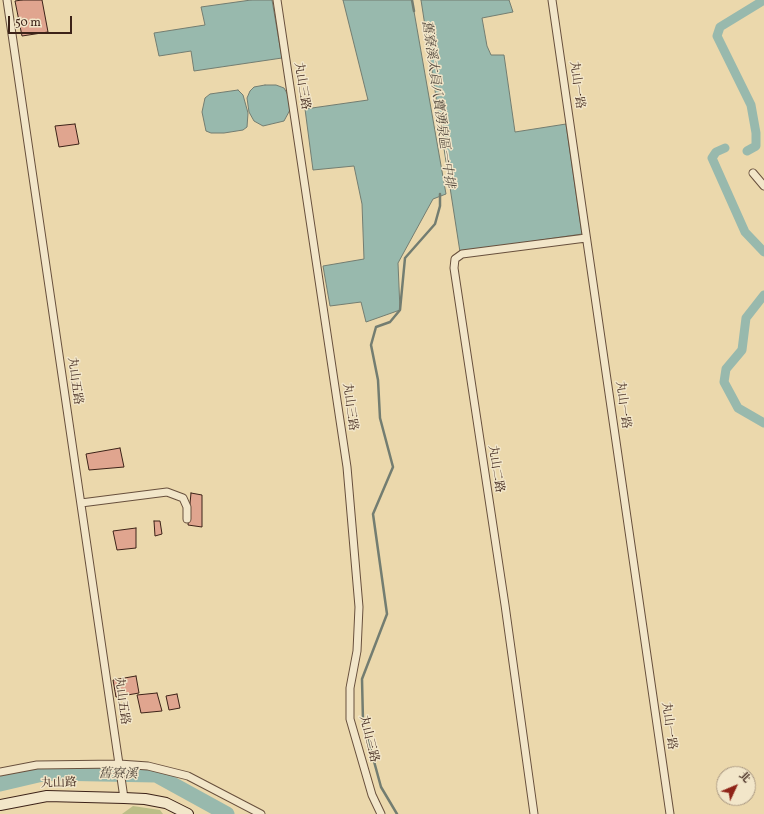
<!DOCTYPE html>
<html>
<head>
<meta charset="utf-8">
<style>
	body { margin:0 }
	#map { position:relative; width:764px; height:814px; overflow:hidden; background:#ebd8ac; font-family:Vollkorn,"Noto Serif TC",serif }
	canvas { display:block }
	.north { position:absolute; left:716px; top:766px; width:40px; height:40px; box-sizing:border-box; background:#f2e6c9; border:1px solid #a99882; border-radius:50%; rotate:46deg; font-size:11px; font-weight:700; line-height:16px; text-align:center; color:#3c2218 }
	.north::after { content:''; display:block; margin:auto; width:14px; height:18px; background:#8f2418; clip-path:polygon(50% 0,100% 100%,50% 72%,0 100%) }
	.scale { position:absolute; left:8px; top:16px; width:64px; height:18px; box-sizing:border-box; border:2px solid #3c2218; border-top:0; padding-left:5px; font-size:12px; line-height:14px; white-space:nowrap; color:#3c2218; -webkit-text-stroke:3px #f2e6c9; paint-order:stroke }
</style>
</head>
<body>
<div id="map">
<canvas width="764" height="814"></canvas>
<div class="north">北</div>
<div class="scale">50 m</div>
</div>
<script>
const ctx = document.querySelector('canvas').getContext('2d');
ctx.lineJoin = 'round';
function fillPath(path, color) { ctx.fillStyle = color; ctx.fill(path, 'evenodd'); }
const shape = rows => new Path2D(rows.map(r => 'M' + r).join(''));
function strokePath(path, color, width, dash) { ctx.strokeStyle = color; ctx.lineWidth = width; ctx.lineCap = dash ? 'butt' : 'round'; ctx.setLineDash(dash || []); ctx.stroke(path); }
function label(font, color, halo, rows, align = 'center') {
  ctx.font = font + ' Vollkorn,"Noto Serif TC",serif'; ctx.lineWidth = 3; ctx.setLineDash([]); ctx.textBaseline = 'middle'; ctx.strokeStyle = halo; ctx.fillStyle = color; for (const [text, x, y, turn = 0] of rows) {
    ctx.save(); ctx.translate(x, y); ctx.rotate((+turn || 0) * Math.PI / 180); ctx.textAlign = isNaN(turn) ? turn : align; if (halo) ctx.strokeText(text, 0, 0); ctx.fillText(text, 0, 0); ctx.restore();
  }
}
fillPath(shape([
	[133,806,160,810,163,814,122,814]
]), '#bbbe87');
const water = shape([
	[251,0,272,0,282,58,194,71,191,51,159,56,154,33,205,25,201,7,251,0],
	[343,0,412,0,446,194,433,199,398,263,400,310,366,322,361,302,330,306,323,266,364,259,362,204,354,166,313,170,305,109,368,100,343,0],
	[421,0,509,0,513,12,482,18,487,46,491,55,504,55,515,132,566,124,582,234,460,252,421,0],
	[265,85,276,85,284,88,288,95,291,108,284,121,263,126,254,121,249,112,247,98,250,91,254,87,265,85],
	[238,90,243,95,248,113,247,127,243,130,224,133,211,133,206,131,202,112,205,98,210,94,238,90]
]);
fillPath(water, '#98b9ad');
strokePath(water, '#737d71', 1);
strokePath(shape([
	[412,0,414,11],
	[397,814,381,787,363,721,362,679,387,614,373,514,393,467,380,418,378,380,371,345,376,327,390,322,400,310,405,258,435,224,440,206,440,194]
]), '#737d71', 2.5);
strokePath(shape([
	[725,148,716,152,712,158,745,232,764,252],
	[747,151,756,146,756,133,751,105,717,36,720,27,761,2,762,0],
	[764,295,746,318,742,350,726,369,724,382,738,408,764,423]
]), '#98b9ad', 9);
strokePath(shape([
	[0,784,47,773,156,775,227,814]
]), '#98b9ad', 15);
const building = shape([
	[22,0,42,0,48,32,22,36,15,1,22,0],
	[75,124,79,144,59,147,55,126,75,124],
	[120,448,124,467,89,470,86,454,120,448],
	[191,493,202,495,202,527,188,525,191,493],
	[154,521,160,521,162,534,155,536,154,521],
	[136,528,136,548,117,550,113,531,136,528],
	[136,676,139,693,116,697,113,680,136,676],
	[157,693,162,711,141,713,137,695,157,693],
	[177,694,180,708,169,710,166,696,177,694]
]);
fillPath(building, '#e0a58f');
strokePath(building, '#3c2218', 1);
const street = shape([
	[7,0,124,798],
	[277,0,347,467,359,607,357,651,350,688,350,719,372,795,381,814],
	[552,0,670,814],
	[753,173,764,186],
	[81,503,167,492,183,498,187,507,187,519],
	[0,772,37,765,119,764,148,766,188,776,261,814],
	[534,814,505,605,454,268,455,259,462,254,586,238]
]);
const secondary = shape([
	[0,805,47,796,124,798,145,799,166,803,188,814]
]);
strokePath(street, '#68503d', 9);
strokePath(secondary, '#3c2218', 12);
strokePath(street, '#f2e6c9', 7);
strokePath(secondary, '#f2e6c9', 10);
label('12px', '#3c2218', '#f2e6c9', [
	["丸山一路",576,85,82],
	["丸山三路",301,86,81],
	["丸山五路",74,381,82],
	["丸山一路",622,405,82],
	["丸山三路",349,407,82],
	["丸山二路",495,469,81],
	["丸山五路",121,701,82],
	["丸山一路",668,726,82],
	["丸山三路",368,739,76],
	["丸山路",59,784,-2]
]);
label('italic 13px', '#53483d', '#f2e6c9', [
	["舊寮溪太員八寶湧泉區一中排",437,104,82],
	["舊寮溪",118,775,1]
]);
</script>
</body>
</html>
